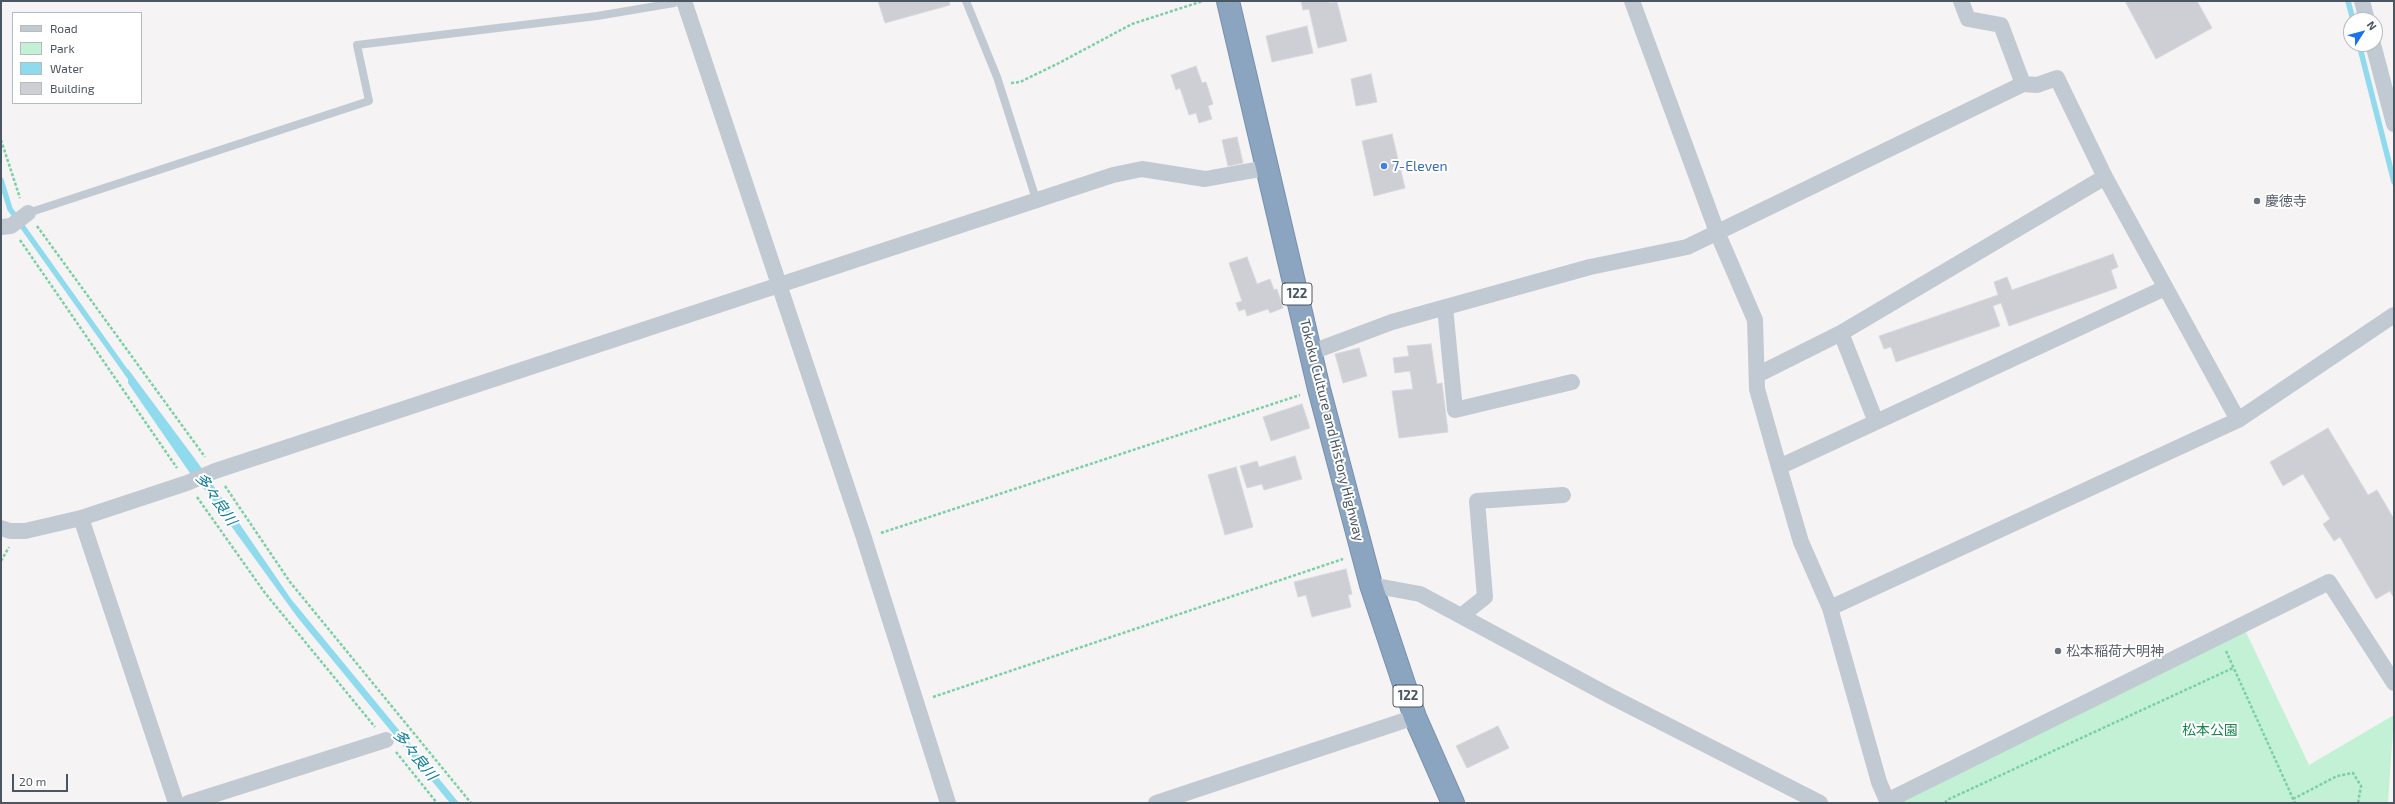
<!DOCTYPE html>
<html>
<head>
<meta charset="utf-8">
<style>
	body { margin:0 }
	#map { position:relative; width:2395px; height:804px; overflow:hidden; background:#f5f3f3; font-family:"Exo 2",sans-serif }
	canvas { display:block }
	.frame { position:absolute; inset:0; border:2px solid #4a5661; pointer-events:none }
	.legend { position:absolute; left:12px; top:12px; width:130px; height:92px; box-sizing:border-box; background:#fff; border:1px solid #b7bbc0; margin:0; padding:5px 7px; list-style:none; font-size:12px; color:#4a5661 }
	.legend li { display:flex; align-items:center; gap:8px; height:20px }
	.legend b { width:20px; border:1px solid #b7bbc0 }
	.north { position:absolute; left:2343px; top:12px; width:40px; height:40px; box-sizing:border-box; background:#fff; border:1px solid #b7bbc0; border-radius:50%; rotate:54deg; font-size:11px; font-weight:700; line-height:16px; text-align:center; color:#4a5661 }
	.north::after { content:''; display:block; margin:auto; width:14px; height:18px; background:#1a73e8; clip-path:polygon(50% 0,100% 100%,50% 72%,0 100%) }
	.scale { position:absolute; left:12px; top:774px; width:56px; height:18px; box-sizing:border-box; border:2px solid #4a5661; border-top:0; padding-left:5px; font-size:12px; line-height:14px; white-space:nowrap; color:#4a5661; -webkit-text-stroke:3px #fff; paint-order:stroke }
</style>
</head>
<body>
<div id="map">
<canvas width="2395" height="804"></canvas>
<div class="frame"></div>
<ul class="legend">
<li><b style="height:5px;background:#c1cad2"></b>Road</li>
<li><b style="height:11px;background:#c3f1d5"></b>Park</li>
<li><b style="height:11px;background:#90daee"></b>Water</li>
<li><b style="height:11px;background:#cdcfd5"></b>Building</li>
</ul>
<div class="north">N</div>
<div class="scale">20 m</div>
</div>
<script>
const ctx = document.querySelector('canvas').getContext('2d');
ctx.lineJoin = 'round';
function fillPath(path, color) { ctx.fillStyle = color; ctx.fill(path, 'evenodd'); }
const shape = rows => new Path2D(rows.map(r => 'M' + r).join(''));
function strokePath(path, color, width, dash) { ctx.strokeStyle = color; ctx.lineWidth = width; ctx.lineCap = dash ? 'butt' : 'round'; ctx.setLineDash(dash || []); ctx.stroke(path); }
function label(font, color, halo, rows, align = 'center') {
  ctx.font = font + ' "Exo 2","Noto Sans JP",sans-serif'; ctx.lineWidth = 4; ctx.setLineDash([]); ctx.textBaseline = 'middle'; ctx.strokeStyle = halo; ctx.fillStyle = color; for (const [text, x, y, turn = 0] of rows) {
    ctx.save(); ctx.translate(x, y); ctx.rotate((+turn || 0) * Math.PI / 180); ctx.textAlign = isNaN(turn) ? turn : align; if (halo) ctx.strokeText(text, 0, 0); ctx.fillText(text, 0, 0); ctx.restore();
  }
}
fillPath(shape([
	[2245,630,2309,765,2394,715,2388,803,1897,803]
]), '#c3f1d5');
fillPath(shape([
	[128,369,198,463,291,599,459,803,450,803,298,618,202,486,192,476,128,383,128,379,123,372]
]), '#90daee');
strokePath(shape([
	[2348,1,2353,20],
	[2359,44,2394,182],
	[1,180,10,209,129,376]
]), '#90daee', 5.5);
const building = shape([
	[878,1,949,1,950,5,885,23,878,1],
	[1301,1,1330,1,1330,3,1337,2,1347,41,1318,48,1309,9,1303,10,1301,1],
	[2125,1,2197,1,2212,28,2156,59,2125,1],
	[1307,26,1313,53,1272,62,1266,36,1307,26],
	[1196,66,1202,83,1206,82,1213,104,1208,106,1212,119,1199,123,1196,113,1189,115,1180,88,1176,90,1171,75,1196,66],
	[1371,74,1377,102,1356,106,1351,79,1371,74],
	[1392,134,1405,188,1374,196,1362,141,1392,134],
	[1237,137,1243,163,1228,166,1222,140,1237,137],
	[2113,254,2118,267,2111,270,2117,288,2009,326,2001,303,1993,306,2000,326,1896,362,1891,347,1884,349,1879,336,1998,295,1994,282,2007,277,2012,290,2113,254],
	[1247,257,1257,284,1270,279,1274,290,1277,289,1283,308,1270,313,1268,309,1247,316,1245,309,1239,311,1236,303,1242,301,1229,263,1247,257],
	[1431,344,1437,384,1442,383,1448,432,1399,438,1392,391,1413,389,1410,371,1395,373,1393,358,1409,356,1407,346,1431,344],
	[1359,348,1367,376,1343,383,1335,354,1359,348],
	[1302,404,1310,428,1271,441,1263,417,1302,404],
	[2328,428,2368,495,2377,490,2394,519,2394,598,2390,591,2376,599,2340,537,2334,541,2323,524,2330,519,2303,474,2283,486,2270,462,2328,428],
	[1295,456,1302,479,1264,490,1262,484,1247,488,1240,466,1257,461,1259,467,1295,456],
	[1236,467,1253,527,1225,535,1208,475,1236,467],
	[1346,569,1352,594,1348,595,1351,607,1312,617,1306,595,1298,597,1294,582,1346,569],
	[1498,726,1509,748,1467,768,1456,746,1498,726]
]);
fillPath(building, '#cdcfd5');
strokePath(building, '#d7d9de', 1);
const highway = shape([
	[1228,1,1319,389,1371,585,1415,717,1453,803]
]);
strokePath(highway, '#7690ad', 24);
strokePath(shape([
	[1011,83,1020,82,1059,63,1132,24,1203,1],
	[1,140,20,198],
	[37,226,205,457],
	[20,240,177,468],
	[225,486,290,582,471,803],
	[197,497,265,593,375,727],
	[881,533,1300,395],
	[1,561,9,547],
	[2226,651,2295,803],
	[933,697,1343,559],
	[396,752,437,803],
	[2293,799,2337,776,2353,773,2361,786,2358,803],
	[1945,803,1947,800,2233,668]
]), '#7ad0a6', 2.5, [3, 2]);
strokePath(shape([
	[966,1,997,77,1036,199],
	[28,213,369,101,357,45,597,16,674,3,677,1]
]), '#c1cad2', 8);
strokePath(shape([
	[684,1,864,538,948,803],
	[1632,1,1717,232,1755,320,1757,389,1779,467,1801,542,1830,608,1879,782,1888,803],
	[1961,1,1968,19,2001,25,2023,84],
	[2362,1,2367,20],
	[2373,44,2394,124],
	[1,227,11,226,28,213],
	[1445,307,1455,410,1572,382],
	[1312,352,1392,322,1590,267,1687,247,2023,84,2037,85,2057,78,2105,177,2238,420],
	[1757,375,1841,333],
	[1876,422,1841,333,2105,177],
	[1779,467,2165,288],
	[81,518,176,803],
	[1,528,10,531,25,531,81,518,187,483,215,471,1113,175,1142,169,1205,179,1266,168],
	[1371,585,1420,594,1612,697,1820,803],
	[1830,608,2238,420,2394,315],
	[1461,616,1485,597,1477,501,1563,495],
	[1887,801,2329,582,2394,683],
	[188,803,386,740],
	[1156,803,1415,717]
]), '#c1cad2', 16);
strokePath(highway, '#8ba5c1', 22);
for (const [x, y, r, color] of [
	[1384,166,4,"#3f7fe0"],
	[2257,201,4,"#6b7280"],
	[2058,651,4,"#6b7280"]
]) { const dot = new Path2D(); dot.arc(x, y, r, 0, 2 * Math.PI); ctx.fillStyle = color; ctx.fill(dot); strokePath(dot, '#fff', 1.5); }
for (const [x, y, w] of [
	[1297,294,30],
	[1408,696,30]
]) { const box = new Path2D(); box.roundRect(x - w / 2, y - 11, w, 22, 3); ctx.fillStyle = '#fff'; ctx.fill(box); strokePath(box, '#4a5661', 1); }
label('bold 13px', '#4a5661', null, [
	["122",1297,294],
	["122",1408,696]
]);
label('14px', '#366cbe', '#fff', [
	["7-Eleven",1392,166]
], 'left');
label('14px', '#5b616d', '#fff', [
	["慶徳寺",2265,201],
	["松本稲荷大明神",2066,651]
], 'left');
label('14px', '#4a5661', '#fff', [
	["Tokoku Culture and History Highway",1332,430,76]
]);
label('14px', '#17864f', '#fff', [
	["松本公園",2210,730]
]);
label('italic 15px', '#0c7c9b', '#fff', [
	["多々良川",216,499,55],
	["多々良川",415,755,51]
]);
</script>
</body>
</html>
